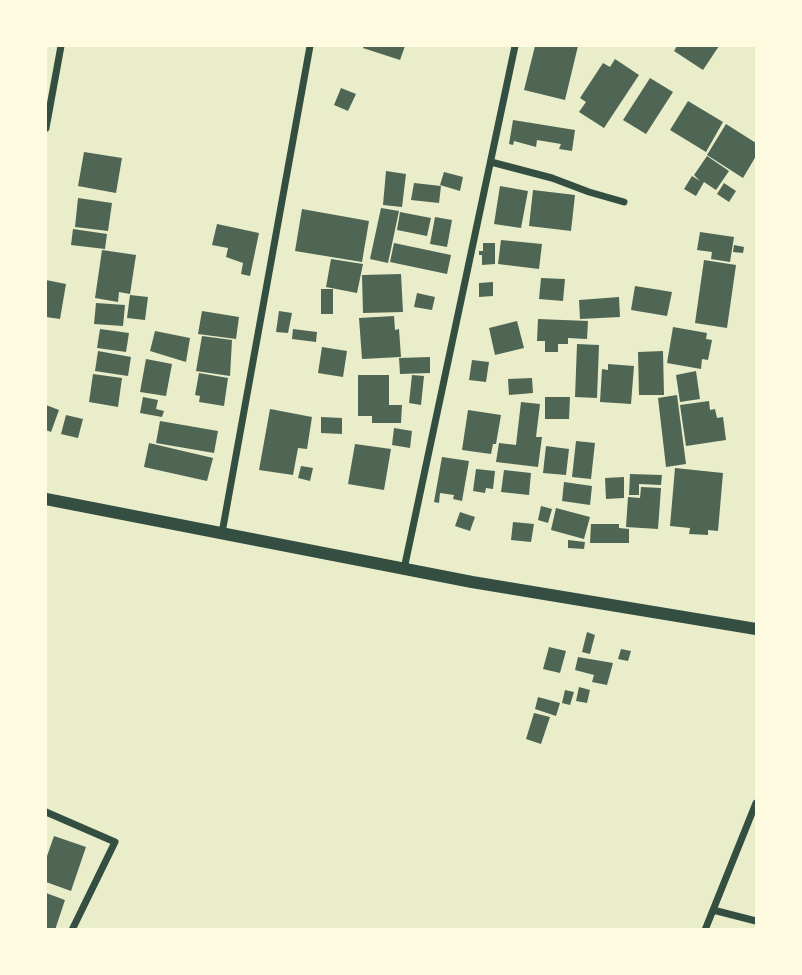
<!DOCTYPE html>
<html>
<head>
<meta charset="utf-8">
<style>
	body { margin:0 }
	#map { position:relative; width:802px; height:975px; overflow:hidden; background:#e9edc9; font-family:Barlow,sans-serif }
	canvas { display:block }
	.frame { position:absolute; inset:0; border:47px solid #fefae0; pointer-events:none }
</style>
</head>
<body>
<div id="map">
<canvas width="802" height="975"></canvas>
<div class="frame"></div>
</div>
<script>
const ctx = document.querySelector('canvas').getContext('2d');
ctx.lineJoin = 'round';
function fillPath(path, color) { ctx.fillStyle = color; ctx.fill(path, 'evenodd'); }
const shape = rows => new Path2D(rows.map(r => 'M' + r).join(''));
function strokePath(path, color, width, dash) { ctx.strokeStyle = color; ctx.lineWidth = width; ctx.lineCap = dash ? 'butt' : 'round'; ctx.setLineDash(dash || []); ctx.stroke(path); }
fillPath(shape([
	[364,46,405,46,400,60,363,48],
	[535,46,578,46,565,100,524,90],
	[677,46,719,46,703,70,674,51],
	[615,59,639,75,604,128,579,112,586,102,580,98,603,63,610,67],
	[650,78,673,92,646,134,623,120],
	[341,88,356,94,348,111,334,105],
	[688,101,723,122,706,152,670,130],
	[513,120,575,130,572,151,559,149,561,144,537,140,536,147,514,141,513,145,509,144],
	[726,124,756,143,756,156,743,178,707,155],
	[84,152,122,158,116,193,78,186],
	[707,156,729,171,716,190,704,182,696,196,684,189,692,176,700,181,694,175],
	[386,171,406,174,402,207,383,205],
	[444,172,463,177,460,191,440,185],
	[414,183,441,186,439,203,411,200],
	[724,183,736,191,729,202,717,194],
	[500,186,528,191,521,228,494,224],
	[533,190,575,195,571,231,529,226],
	[78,198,112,203,108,231,75,227],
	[381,208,399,211,388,263,370,259],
	[302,209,369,221,362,262,295,251],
	[400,212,431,218,427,236,397,230],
	[435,217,452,220,447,247,430,244],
	[217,224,259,233,250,276,241,274,243,263,226,257,228,248,212,245],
	[73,229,107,234,105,249,71,245],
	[700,232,734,237,730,262,711,259,712,252,697,250],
	[501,240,542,244,539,269,498,264],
	[394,243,451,255,447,274,390,262],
	[483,243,495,243,495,264,482,265,482,255,479,255,479,251,483,251],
	[734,245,744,247,743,253,733,252],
	[102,250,136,255,130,294,119,292,118,302,95,298],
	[331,259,363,264,357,293,326,287],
	[704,260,736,265,727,328,695,323],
	[401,274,403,312,363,313,362,275],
	[541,278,565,279,563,301,539,299],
	[46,280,66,284,60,319,46,317],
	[493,282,493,296,479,297,479,283],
	[635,286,672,292,667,316,631,310],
	[321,289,333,289,333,314,321,314],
	[417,293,435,297,432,310,414,307],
	[130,295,148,297,145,320,127,318],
	[619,297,620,317,580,319,579,300],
	[96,303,125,305,123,326,94,324],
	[202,311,239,317,236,339,198,334],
	[279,311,292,313,288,333,276,332],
	[394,316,395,330,399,329,401,357,362,359,359,318],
	[538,319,588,321,587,339,568,338,568,344,558,344,558,352,545,352,545,341,537,341],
	[517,321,524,348,495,355,489,328],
	[673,327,707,333,706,339,712,340,708,360,702,359,701,369,667,363],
	[100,329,129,333,126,352,97,348],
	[293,329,317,332,316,342,292,339],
	[155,331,190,338,186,362,150,351],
	[202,336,232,340,230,376,196,371],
	[577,344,599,345,597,398,575,397],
	[322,347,347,351,343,377,318,373],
	[98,351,131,357,128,376,95,371],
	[663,351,664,395,639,395,638,352],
	[430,357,430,373,400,374,399,358],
	[146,359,172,364,166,396,140,392],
	[472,360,489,362,486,382,469,380],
	[608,364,634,366,631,404,600,402,602,369,608,370],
	[696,371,700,399,680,402,676,375],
	[199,373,228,378,224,406,199,402,200,396,195,395],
	[93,374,122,378,118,407,89,402],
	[358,375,389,375,389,405,402,405,401,423,372,423,372,416,358,416],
	[412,375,424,376,421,405,409,403],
	[532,378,533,393,509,395,508,379],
	[677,395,686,464,666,467,658,398],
	[143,397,158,400,156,409,164,411,162,417,140,413],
	[545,397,570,397,569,419,545,419],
	[709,401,710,410,715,409,717,418,723,417,726,440,686,446,680,405],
	[521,402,540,404,536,437,542,437,538,467,496,462,499,443,516,445],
	[46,405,59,410,51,432,46,430],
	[270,409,312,417,307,449,298,448,293,475,259,470],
	[468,410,501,415,496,444,493,444,491,454,462,450],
	[66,415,83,419,78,438,61,434],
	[321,417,342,418,342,434,321,433],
	[160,421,218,431,214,453,156,443],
	[394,428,412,431,410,448,392,445],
	[576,441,595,443,591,479,572,477],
	[149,443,213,458,207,481,144,467],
	[355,444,391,449,384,490,348,484],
	[546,446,569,449,566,475,543,473],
	[442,457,469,461,462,501,453,499,454,495,440,493,439,503,434,502],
	[301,466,313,468,310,481,298,478],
	[675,468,723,473,718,531,708,530,708,535,689,534,690,528,670,526],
	[476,469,495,471,493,489,486,488,485,493,473,491],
	[504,470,531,473,529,495,501,492],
	[630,474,662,475,661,485,639,484,639,495,629,495],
	[624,477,624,498,606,499,605,478],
	[564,482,592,486,590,505,562,501],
	[641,487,661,488,658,529,626,527,628,497,640,498],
	[541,506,552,509,548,523,538,520],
	[556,508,590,517,584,539,551,530],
	[460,512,475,517,470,531,455,526],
	[513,522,534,524,531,542,511,540],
	[591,524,619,524,619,528,629,529,629,543,590,543],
	[568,540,585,542,584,549,568,548],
	[587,632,595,635,590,654,582,652],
	[549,647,566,651,560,673,543,669],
	[621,649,631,651,628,661,618,659],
	[578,657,613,663,607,685,592,682,594,675,575,670],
	[579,687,590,690,587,703,576,701],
	[565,690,574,692,570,705,562,703],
	[538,697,560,703,556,716,535,709],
	[534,713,550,717,541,744,526,739],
	[54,836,86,847,71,891,46,882,46,859],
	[46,893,65,900,55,930,46,930]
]), '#4f6655');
strokePath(shape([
	[46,128,61,46],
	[491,162,552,178,589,192,624,202],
	[222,533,310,46],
	[404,569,515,46],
	[46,812,115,842,72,930],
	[713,910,756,921],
	[705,930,756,803]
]), '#344e41', 7);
strokePath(shape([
	[46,499,472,582,756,629]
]), '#344e41', 12);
</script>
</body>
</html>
